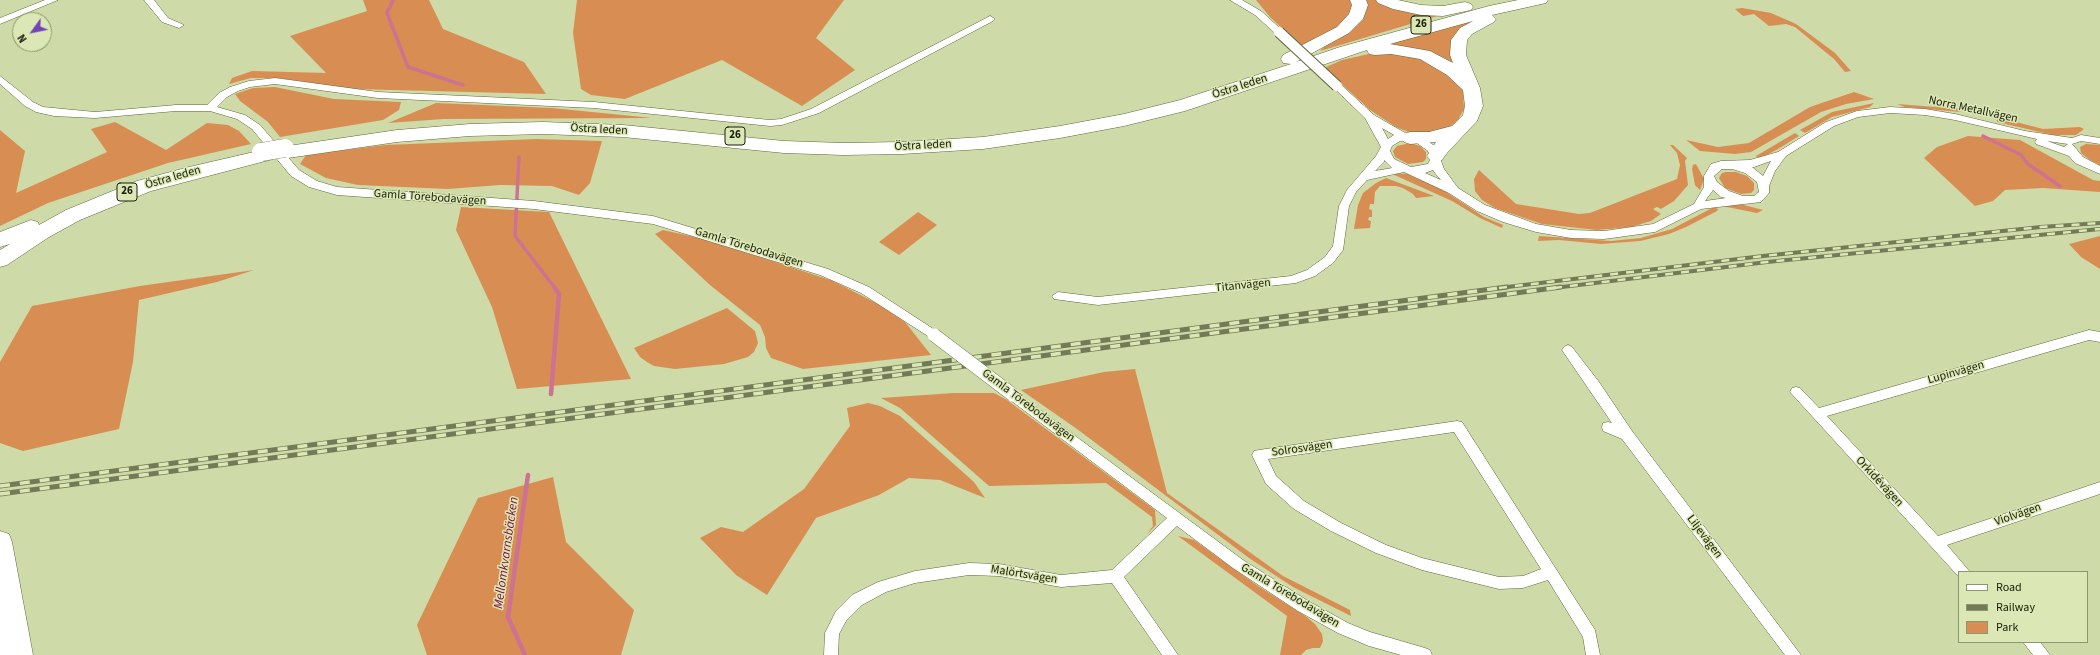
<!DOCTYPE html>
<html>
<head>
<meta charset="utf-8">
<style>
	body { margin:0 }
	#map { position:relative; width:2100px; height:655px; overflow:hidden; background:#cedaa7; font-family:"Source Sans 3",sans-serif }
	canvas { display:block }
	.legend { position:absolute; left:1958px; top:571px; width:130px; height:72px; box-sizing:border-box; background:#dbe7b4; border:1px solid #8d9670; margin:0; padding:5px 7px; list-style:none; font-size:12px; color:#191d09 }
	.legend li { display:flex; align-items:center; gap:8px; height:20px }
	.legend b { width:20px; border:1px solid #8d9670 }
	.north { position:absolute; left:12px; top:12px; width:40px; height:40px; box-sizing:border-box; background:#dbe7b4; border:1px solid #8d9670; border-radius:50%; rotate:237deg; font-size:11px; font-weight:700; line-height:16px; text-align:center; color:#191d09 }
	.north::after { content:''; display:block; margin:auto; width:14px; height:18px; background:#7442ba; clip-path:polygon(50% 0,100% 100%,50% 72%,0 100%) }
</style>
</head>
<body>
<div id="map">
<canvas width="2100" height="655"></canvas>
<ul class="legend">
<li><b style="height:5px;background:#fff"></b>Road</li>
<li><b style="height:5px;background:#727a57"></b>Railway</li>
<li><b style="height:11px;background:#d88e52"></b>Park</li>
</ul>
<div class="north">N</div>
</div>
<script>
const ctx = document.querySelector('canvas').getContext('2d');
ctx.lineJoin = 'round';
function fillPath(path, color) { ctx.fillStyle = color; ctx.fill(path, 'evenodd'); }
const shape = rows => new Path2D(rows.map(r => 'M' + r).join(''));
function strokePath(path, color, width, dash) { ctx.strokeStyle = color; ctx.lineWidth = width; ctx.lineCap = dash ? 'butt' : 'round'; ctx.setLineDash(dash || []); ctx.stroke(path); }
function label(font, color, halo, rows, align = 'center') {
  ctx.font = font + ' "Source Sans 3",sans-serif'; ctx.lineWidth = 3; ctx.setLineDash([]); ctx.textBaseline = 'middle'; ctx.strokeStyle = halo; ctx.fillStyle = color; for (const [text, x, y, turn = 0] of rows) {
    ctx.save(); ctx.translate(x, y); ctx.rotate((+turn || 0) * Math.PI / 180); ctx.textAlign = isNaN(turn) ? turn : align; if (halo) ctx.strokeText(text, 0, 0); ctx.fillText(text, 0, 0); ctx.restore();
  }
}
fillPath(shape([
	[363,0,429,0,443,29,524,62,546,94,353,89,278,78,251,78,229,84,232,78,252,71,326,73,290,36,367,11],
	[577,0,844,0,816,38,855,70,802,106,722,60,625,99,591,95,581,89,573,33],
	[1256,0,1354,0,1348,21,1305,50,1270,17],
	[1365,0,1379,0,1444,14,1320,51,1328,43],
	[1742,8,1771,13,1796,24,1835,53,1851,71,1845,72,1834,59,1795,27,1786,24,1769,26,1754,14,1743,16,1735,9],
	[1485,15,1469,24,1460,70,1376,44],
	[1391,52,1426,60,1455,79,1463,91,1464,109,1457,122,1444,130,1425,134,1411,133,1396,127,1370,110,1324,68,1342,60,1373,53],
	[275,87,334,99,401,102,399,110,383,120,280,137,268,122,240,101,235,94,253,88],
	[1854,92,1874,99,1846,104,1821,112,1751,152,1735,154,1700,151,1686,140,1718,147,1749,143,1810,107],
	[436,103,552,108,652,118,444,119,388,123],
	[1874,103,1870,107,1832,117,1805,133,1800,130,1832,112],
	[1897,104,1962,109,1994,118,1961,110,1961,112,1905,107],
	[1997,117,2043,129,2080,127,2084,129,2076,135,2053,135,1997,122],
	[115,122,166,150,207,123,228,125,239,131,251,144,168,163,48,203,0,226,0,130,25,151,16,193,107,152,91,129],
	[1795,133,1799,136,1778,149,1759,159,1756,156],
	[1968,136,2020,140,2093,180,2100,181,2100,192,2043,188,2005,190,1993,201,1975,206,1924,158,1937,147],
	[537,139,602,141,590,183,579,195,552,186,500,185,448,189,358,185,326,178,300,164,306,155,385,145],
	[1410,143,1420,146,1426,152,1426,159,1423,162,1408,164,1395,157,1393,151,1397,146],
	[2086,144,2100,145,2100,165,2090,160,2081,153,2080,147],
	[1670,145,1673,145,1687,158,1685,161,1688,185,1674,201,1661,209,1657,207,1653,209,1661,214,1651,221,1631,227,1597,230,1542,224,1495,208,1482,200,1475,191,1474,179,1479,170,1516,204,1579,214,1590,213,1677,179,1680,165,1677,153],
	[1696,164,1704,179,1700,190,1695,185,1692,169,1693,165],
	[1726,172,1736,172,1747,176,1754,183,1754,190,1751,193,1741,194,1725,188,1719,178,1722,173],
	[1390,173,1408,174,1440,188,1484,217,1503,225,1502,228,1480,218,1452,201],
	[1386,178,1434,196,1416,198,1413,194,1403,188,1396,186,1380,186,1375,192,1374,204,1370,204,1369,209,1372,210,1372,217,1369,217,1368,220,1371,221,1370,228,1354,229,1358,205,1363,193,1376,183],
	[1721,204,1740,204,1763,210,1757,213,1727,207],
	[461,207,549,212,631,379,517,389,492,307,456,230],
	[1714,207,1718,209,1717,211,1686,227,1669,234,1640,241,1601,244,1559,240,1538,241,1539,236,1611,241,1641,238,1672,229],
	[918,212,937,225,899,255,879,242],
	[663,230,708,240,833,281,878,304,905,322,931,355,803,369,771,358,766,348,765,337,760,325,710,285,655,234],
	[2100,236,2100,269,2081,257,2069,244],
	[254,270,217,282,139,300,133,362,119,429,23,451,0,443,0,362,32,306,140,286],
	[727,308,755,331,758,343,754,352,748,357,724,364,675,369,654,366,647,362,640,357,634,348],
	[1135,369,1167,493,1283,576,1350,610,1351,616,1293,587,1249,558,1077,429,1021,390,1104,372],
	[954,393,994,393,1007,400,1155,510,1156,525,1147,534,1153,526,1152,517,1106,483,989,486,900,408,881,398],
	[868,403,880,406,900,416,974,482,985,498,940,480,909,478,879,495,816,518,767,595,736,575,700,538,721,527,743,532,804,489,850,426,847,408],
	[553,477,566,542,634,610,621,655,427,655,417,625,478,498],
	[1178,536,1194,540,1258,586,1304,615,1315,624,1322,634,1323,641,1320,648,1313,648,1306,650,1301,655,1280,655,1287,616]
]), '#d88e52');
strokePath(shape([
	[393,0,387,13,408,67,463,85],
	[1983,136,2021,155,2028,164,2060,186],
	[519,157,515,236,555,288]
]), '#ce7292', 3.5);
strokePath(shape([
	[551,394,559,294,554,287],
	[525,655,508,617,528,475]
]), '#ce7292', 4.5);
const street = shape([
	[45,0,58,0,0,24,0,18,45,0],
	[144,0,154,0,168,18,184,25,179,28,162,22,144,0],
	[1230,0,1242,0,1261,11,1284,32,1279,35,1276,34,1255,15,1230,0],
	[990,16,995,19,993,21,819,113,782,125,770,126,594,108,378,98,275,84,250,87,238,91,227,97,217,107,245,115,260,125,299,170,317,181,337,187,534,201,653,216,828,269,869,287,938,332,940,335,938,338,934,340,861,293,820,275,653,224,534,209,337,195,309,187,291,176,252,129,237,119,210,111,176,111,95,118,54,116,36,112,25,106,0,84,0,76,33,102,43,107,95,112,176,105,207,105,219,93,230,87,249,81,275,78,378,92,594,102,770,120,781,119,811,109,990,16],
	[1337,83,1340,84,1374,115,1407,134,1425,139,1436,147,1444,169,1458,188,1485,205,1536,224,1571,230,1604,231,1653,224,1694,204,1704,187,1704,176,1711,164,1721,161,1750,160,1778,152,1826,122,1857,111,1890,107,1925,109,1955,114,2025,131,2072,138,2081,135,2100,138,2100,144,2081,141,2072,144,2083,157,2100,166,2100,174,2075,163,2069,156,2036,144,2035,142,2037,139,1955,120,1925,115,1890,113,1858,117,1834,126,1786,156,1775,171,1769,186,1769,193,1761,202,1701,209,1655,232,1604,239,1571,238,1536,232,1503,222,1477,211,1449,193,1404,172,1367,180,1356,192,1349,206,1343,250,1333,263,1315,276,1296,283,1098,305,1054,299,1052,296,1058,292,1098,297,1291,276,1307,270,1325,257,1333,246,1339,206,1347,190,1376,156,1381,147,1365,118,1334,88,1332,86,1337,83],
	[1382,128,1394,135,1388,139,1382,128],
	[1408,140,1417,143,1428,151,1431,158,1428,164,1411,167,1394,159,1390,151,1392,146,1400,141,1408,140],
	[2047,141,2068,144,2064,147,2047,141],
	[1384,160,1392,168,1375,171,1384,162,1384,160],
	[1771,161,1763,176,1752,167,1754,167,1771,161],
	[1722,169,1732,169,1745,173,1757,182,1759,192,1754,196,1743,196,1729,191,1717,182,1714,176,1722,169],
	[1433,170,1435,173,1441,180,1425,173,1433,170],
	[1713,190,1721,197,1726,198,1705,201,1713,190],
	[2089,330,2100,332,2100,342,2089,340,1827,416,1938,536,2100,482,2100,494,1947,545,1970,572,1959,572,1959,577,1790,392,1792,388,1796,387,1800,388,1819,408,2089,330],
	[1568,345,1572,347,1599,382,1632,431,1801,655,1785,655,1622,439,1603,431,1602,427,1603,423,1608,422,1612,423,1564,353,1562,350,1564,347,1568,345],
	[1013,390,1243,560,1308,601,1348,623,1370,632,1425,648,1430,650,1432,655,1401,655,1369,646,1338,633,1298,611,1233,568,1177,526,1124,577,1178,655,1162,655,1112,583,1061,587,999,576,969,575,915,583,886,592,862,605,846,621,839,634,838,655,824,655,825,633,836,611,852,595,878,582,915,571,969,563,999,564,1061,575,1112,570,1167,518,1009,399,1007,395,1009,391,1013,390],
	[1457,421,1462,422,1595,630,1600,655,1586,655,1583,637,1548,580,1523,588,1499,589,1422,570,1376,553,1331,531,1294,509,1266,484,1252,455,1254,451,1259,450,1457,421],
	[1454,432,1541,569,1523,576,1499,577,1422,558,1386,545,1341,523,1304,501,1276,476,1268,459,1454,432],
	[2023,642,2040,642,2050,655,2033,655,2023,642]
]);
const highway = shape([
	[1350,0,1366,0,1368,5,1363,19,1349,33,1296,62,1340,47,1489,6,1518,0,1548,0,1546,3,1492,15,1496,19,1494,22,1472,34,1467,40,1466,55,1480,88,1483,106,1477,121,1447,153,1442,160,1436,162,1430,160,1427,156,1436,142,1410,144,1404,142,1401,138,1404,134,1410,132,1429,132,1452,126,1463,115,1465,106,1463,90,1447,75,1420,59,1391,54,1375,55,1369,54,1367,50,1185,111,1124,126,1060,138,983,149,902,154,843,155,784,153,623,137,543,134,470,136,397,142,288,158,282,156,279,152,282,148,288,146,397,130,470,124,543,122,623,125,784,141,843,143,902,142,983,137,1060,126,1124,114,1180,100,1291,64,1283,63,1281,59,1283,55,1337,27,1349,14,1352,5,1350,0],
	[1473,21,1460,28,1451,40,1450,55,1453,63,1430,51,1390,44,1473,21],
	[1376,0,1398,0,1421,5,1443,6,1465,2,1471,4,1473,7,1471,10,1443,16,1421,15,1393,9,1378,3,1376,0],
	[267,149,273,151,276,155,273,159,151,191,80,220,49,237,7,265,0,267,0,250,10,244,0,247,0,232,31,220,38,222,39,225,66,210,137,181,189,167,267,149],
	[0,531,9,534,12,542,33,655,0,655,0,531]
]);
strokePath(street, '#5d6638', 1);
strokePath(highway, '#5d6638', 1);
fillPath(street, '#fff');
fillPath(highway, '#fff');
const railFar1 = shape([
	[1499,288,1763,256,2041,227,2100,223],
	[1554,288,1767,262,2100,229]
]);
const rail = shape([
	[0,486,1507,287],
	[0,494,1561,287]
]);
strokePath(railFar1, '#727a57', 4);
strokePath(rail, '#727a57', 5);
strokePath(railFar1, '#dbe7b4', 2.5, [8]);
strokePath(rail, '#dbe7b4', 3.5, [10]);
const streetBridgeFar1 = shape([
	[1279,32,1337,86]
]);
const streetBridge = shape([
	[934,335,1013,395]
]);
const highwayBridge = shape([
	[261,152,285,148]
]);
strokePath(streetBridgeFar1, '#5d6638', 12, []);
strokePath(streetBridge, '#5d6638', 14, []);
strokePath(highwayBridge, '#5d6638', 19, []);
strokePath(streetBridgeFar1, '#fff', 10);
strokePath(streetBridge, '#fff', 13);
strokePath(highwayBridge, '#fff', 18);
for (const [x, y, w] of [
	[1421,25,20],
	[735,136,20],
	[127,192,20]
]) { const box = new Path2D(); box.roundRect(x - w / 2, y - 9, w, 18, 3); ctx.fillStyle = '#dbe7b4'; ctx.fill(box); strokePath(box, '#191d09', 1); }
label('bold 11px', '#191d09', null, [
	["26",1421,25],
	["26",735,136],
	["26",127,192]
]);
label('12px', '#191d09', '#dbe7b4', [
	["Östra leden",1240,87,-18],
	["Norra Metallvägen",1973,110,12],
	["Östra leden",599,130,3],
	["Östra leden",923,146,-3],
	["Östra leden",173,178,-16],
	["Gamla Törebodavägen",430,198,4],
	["Gamla Törebodavägen",749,248,17],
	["Titanvägen",1243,286,-6],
	["Lupinvägen",1956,373,-16],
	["Gamla Törebodavägen",1028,406,37],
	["Solrosvägen",1302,449,-8],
	["Orkidévägen",1879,482,47],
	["Violvägen",2018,515,-19],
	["Liljevägen",1704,537,53],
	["Malörtsvägen",1024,575,9],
	["Gamla Törebodavägen",1290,596,31]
]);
label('italic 13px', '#7e0a44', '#dbe7b4', [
	["Mellomkvarnsbäcken",507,553,-82]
]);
</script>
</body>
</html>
